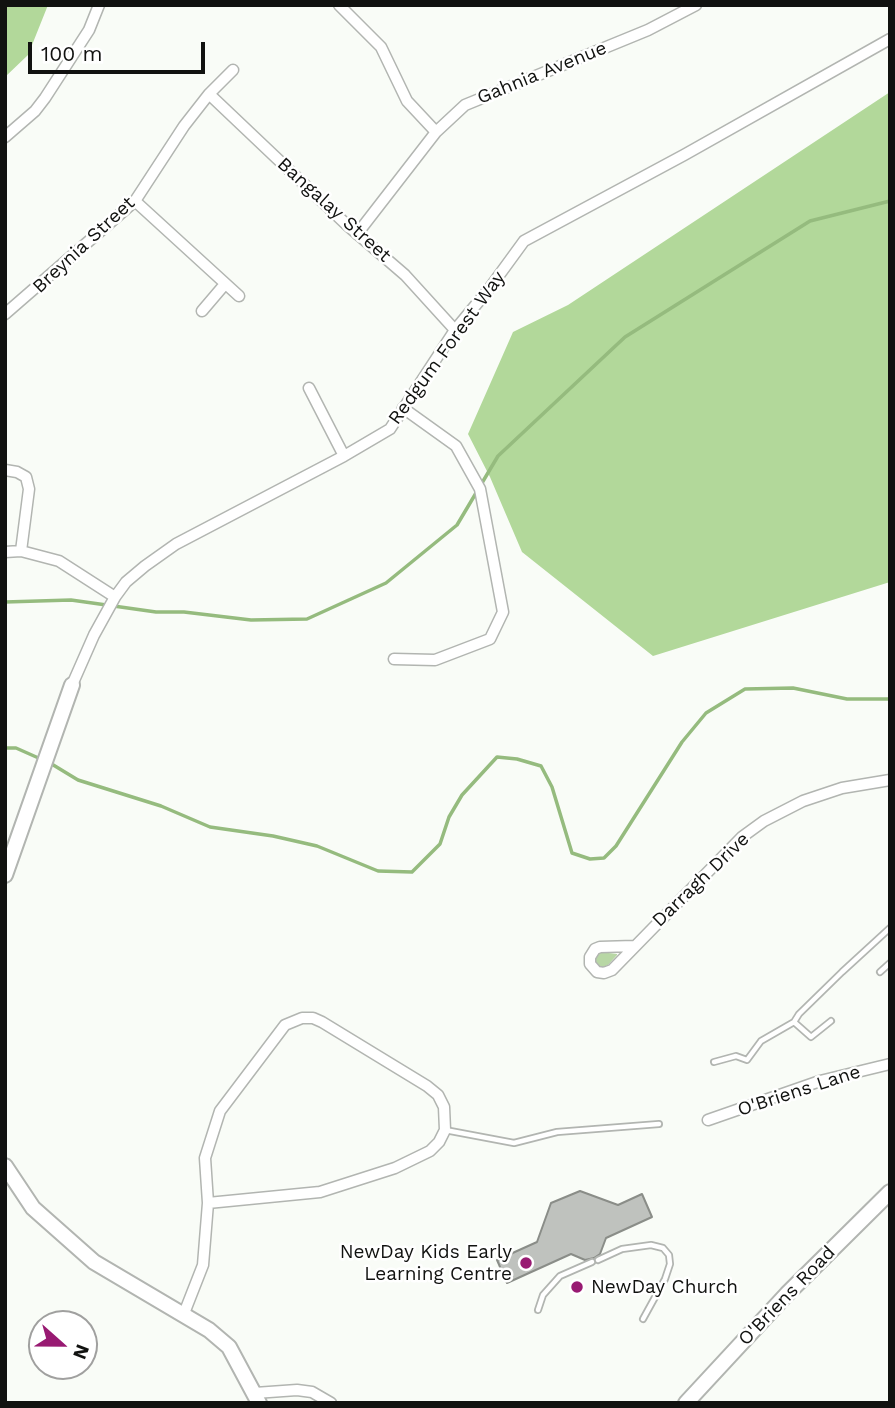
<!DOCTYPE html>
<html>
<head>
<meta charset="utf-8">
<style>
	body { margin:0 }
	#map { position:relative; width:895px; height:1408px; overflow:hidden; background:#f9fcf7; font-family:"Work Sans",sans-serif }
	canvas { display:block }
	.frame { position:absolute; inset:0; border:7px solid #111210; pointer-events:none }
	.north { position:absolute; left:28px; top:1310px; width:70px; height:70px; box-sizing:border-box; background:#fff; border:2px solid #a0a09f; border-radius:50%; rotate:111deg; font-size:19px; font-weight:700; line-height:28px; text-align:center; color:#111210 }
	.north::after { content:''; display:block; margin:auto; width:24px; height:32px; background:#981a72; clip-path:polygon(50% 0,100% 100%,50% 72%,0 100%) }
	.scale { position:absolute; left:28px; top:42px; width:177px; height:32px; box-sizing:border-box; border:4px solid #111210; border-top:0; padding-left:9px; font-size:21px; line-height:24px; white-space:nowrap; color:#111210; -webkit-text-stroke:5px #fff; paint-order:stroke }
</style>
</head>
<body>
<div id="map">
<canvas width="895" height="1408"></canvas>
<div class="frame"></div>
<div class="north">N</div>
<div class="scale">100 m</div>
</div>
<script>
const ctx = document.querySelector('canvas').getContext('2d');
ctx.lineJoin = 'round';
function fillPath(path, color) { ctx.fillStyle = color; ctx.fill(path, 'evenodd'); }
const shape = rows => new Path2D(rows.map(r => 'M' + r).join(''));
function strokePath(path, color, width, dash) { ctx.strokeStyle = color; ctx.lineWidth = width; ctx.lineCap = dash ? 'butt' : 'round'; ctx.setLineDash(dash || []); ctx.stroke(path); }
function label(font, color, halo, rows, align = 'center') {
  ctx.font = font + ' "Work Sans",sans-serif'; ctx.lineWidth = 5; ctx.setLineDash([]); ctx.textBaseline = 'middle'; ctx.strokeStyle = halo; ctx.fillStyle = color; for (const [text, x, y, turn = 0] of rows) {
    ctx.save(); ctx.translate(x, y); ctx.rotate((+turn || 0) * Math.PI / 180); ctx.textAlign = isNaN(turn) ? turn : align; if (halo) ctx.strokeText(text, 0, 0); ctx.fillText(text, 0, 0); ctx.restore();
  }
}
fillPath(shape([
	[601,952,617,954,617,955,608,965,601,968,594,960]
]), '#b8d7a5');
fillPath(shape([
	[5,5,48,5,28,55,5,77],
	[890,92,890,582,653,656,522,552,490,477,468,434,513,332,568,305]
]), '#b2d89a');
strokePath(shape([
	[5,602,71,600,156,612,184,612,251,620,307,619,386,583,457,525,498,456,625,337,810,221,890,201],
	[5,748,16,748,43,760],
	[50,763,78,780,161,806,210,827,273,836,317,846,378,871,412,872,440,844,449,817,462,795,497,757,517,759,541,766,552,787,572,853,590,859,604,858,616,846,682,742,706,713,745,689,793,688,847,699,890,699]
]), '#95bb7e', 3.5);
const building = shape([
	[580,1191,618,1205,642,1194,652,1217,606,1238,600,1254,594,1258,585,1260,571,1254,507,1283,497,1260,537,1242,551,1203,580,1191]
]);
fillPath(building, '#bfc2be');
strokePath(building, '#8a8d88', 2);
const lane = shape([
	[880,972,890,963],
	[794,1022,811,1037,831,1021],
	[714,1062,736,1056,747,1060,761,1041,794,1022,799,1014,842,972,890,928],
	[445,1130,514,1143,557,1132,659,1124],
	[598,1260,622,1249,651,1245,663,1248,669,1255,670,1264,665,1279,643,1319],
	[538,1310,543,1295,560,1276,592,1262]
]);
const street = shape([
	[339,5,381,47,407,101,436,132],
	[209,94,347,225,405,275,455,330],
	[5,137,35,111,45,98,89,30,99,5],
	[135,201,239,296],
	[357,234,436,132,465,105,648,30,696,5],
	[202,311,225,284],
	[5,314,135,201,184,126,209,94,233,70],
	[309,388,344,456],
	[5,470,17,472,26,477,29,489,21,551],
	[5,552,21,551,59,561,115,597],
	[394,659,435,660,490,639,503,612,480,489,456,446,403,408],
	[72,685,94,635,115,597,126,582,145,566,176,544,344,456,390,429,455,330,489,289,524,241,684,155,890,39],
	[634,946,600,947,595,949,590,957,590,964,597,972,604,973,612,970,742,837,764,821,803,801,842,788,890,780],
	[708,1120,820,1081,890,1064],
	[183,1316,203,1265,208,1203,205,1158,220,1111,285,1025,302,1018,313,1018,322,1022,427,1086,438,1095,444,1107,445,1130,439,1142,430,1151,395,1168,320,1192,208,1203],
	[255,1393,297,1390,312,1392,331,1403]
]);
const secondary = shape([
	[5,875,72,685],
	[5,1166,33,1208,94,1262,209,1330,229,1347,259,1403],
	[686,1403,787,1294,890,1192]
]);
strokePath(lane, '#b2b5b1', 8);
strokePath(street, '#b2b5b1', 13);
strokePath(secondary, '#b2b5b1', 18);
strokePath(lane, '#fff', 4.5);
strokePath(street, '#fff', 10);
strokePath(secondary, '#fff', 14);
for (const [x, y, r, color] of [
	[526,1263,7,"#981a72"],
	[577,1287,7,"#981a72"]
]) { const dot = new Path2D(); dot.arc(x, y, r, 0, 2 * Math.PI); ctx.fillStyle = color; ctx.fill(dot); strokePath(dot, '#fff', 2.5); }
label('19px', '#111210', '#fff', [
	["Gahnia Avenue",542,73,-22],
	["Bangalay Street",334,210,42],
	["Breynia Street",84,245,-43],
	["Redgum Forest Way",447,348,-54],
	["Darragh Drive",701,880,-44],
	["O'Briens Lane",799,1091,-18],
	["O'Briens Road",787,1296,-46]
]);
label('19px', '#111210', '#fff', [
	["NewDay Kids Early",512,1252],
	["Learning Centre",512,1274],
	["NewDay Church",591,1287,"left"]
], 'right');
</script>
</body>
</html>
